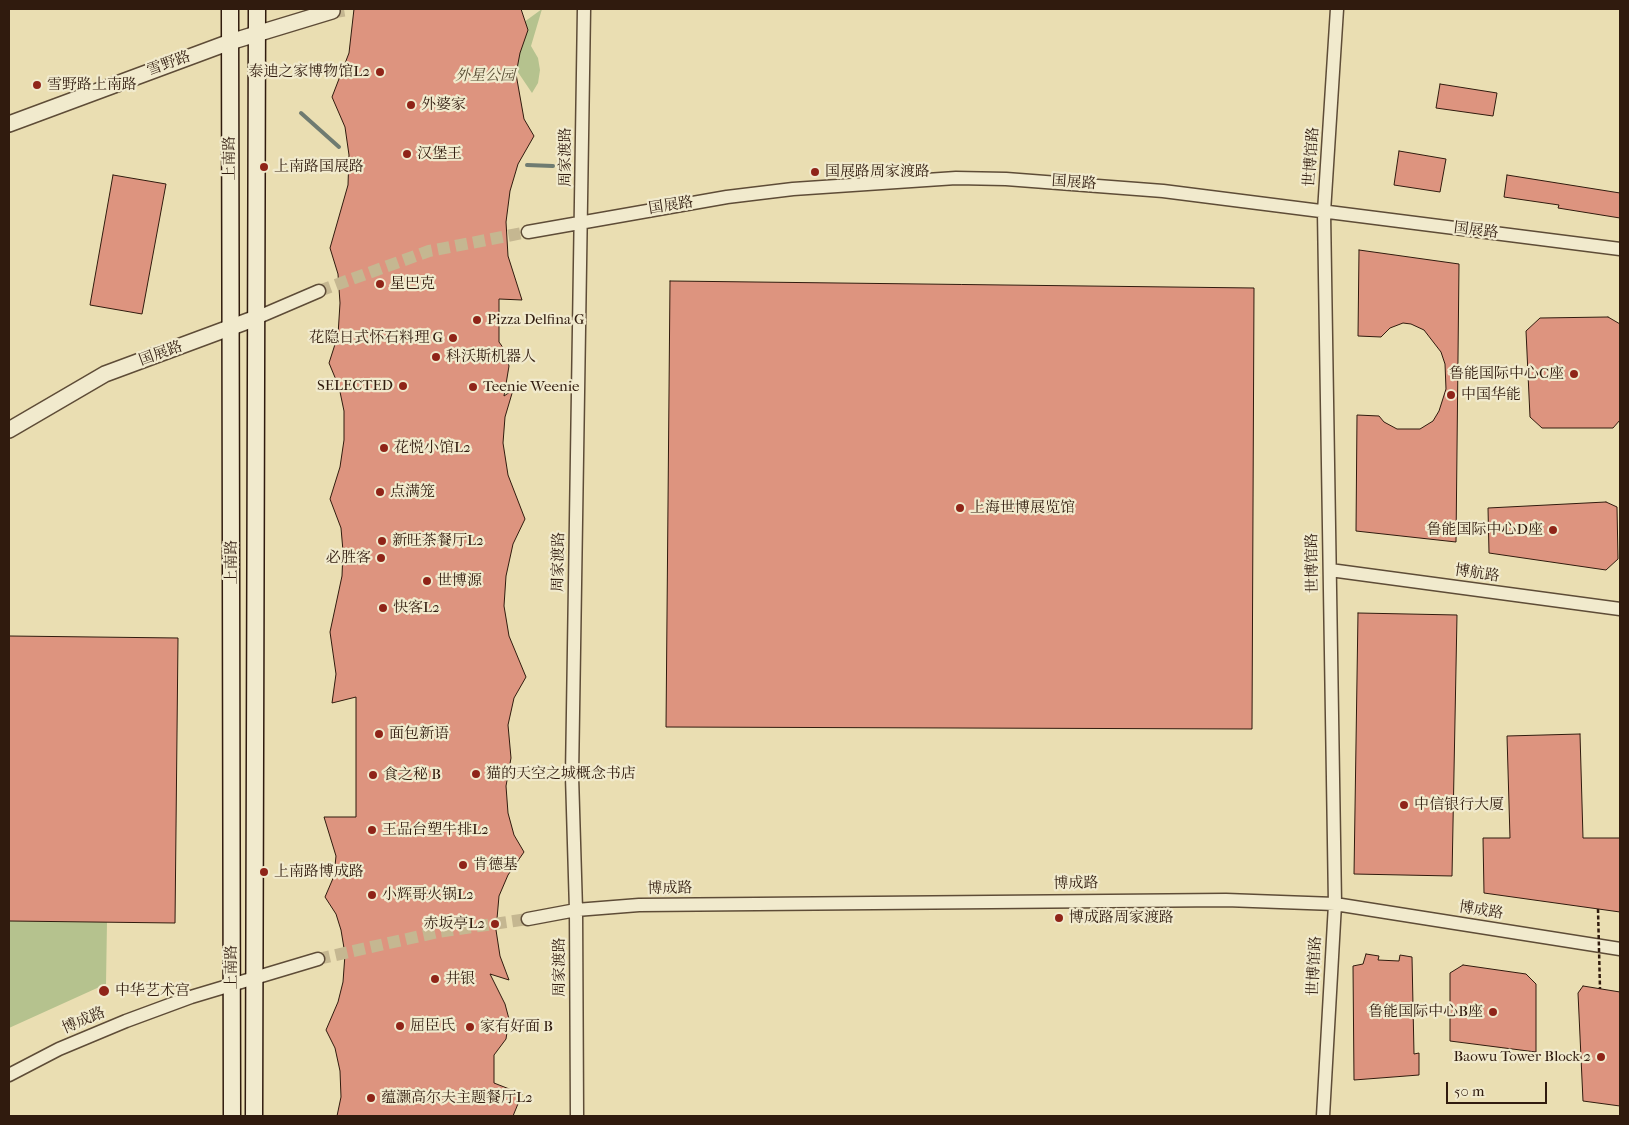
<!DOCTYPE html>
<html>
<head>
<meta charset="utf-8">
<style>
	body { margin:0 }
	#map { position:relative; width:1629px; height:1125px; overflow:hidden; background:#eadeb2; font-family:"IM FELL French Canon",serif }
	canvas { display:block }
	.frame { position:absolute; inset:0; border:10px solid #301b0e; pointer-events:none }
	.scale { position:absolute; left:1446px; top:1082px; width:101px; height:22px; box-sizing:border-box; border:2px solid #301b0e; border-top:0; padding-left:6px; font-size:15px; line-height:18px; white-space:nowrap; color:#301b0e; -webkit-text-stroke:4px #f1eacd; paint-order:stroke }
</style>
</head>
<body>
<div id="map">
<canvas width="1629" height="1125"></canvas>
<div class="frame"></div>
<div class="scale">50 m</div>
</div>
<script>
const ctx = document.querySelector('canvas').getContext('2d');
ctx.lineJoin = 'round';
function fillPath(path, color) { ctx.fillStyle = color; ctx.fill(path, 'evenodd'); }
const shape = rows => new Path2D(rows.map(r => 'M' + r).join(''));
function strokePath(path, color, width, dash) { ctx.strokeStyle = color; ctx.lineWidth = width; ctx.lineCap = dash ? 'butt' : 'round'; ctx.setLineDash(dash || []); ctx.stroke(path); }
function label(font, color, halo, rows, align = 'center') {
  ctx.font = font + ' "IM FELL French Canon","Noto Serif SC",serif'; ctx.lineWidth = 4.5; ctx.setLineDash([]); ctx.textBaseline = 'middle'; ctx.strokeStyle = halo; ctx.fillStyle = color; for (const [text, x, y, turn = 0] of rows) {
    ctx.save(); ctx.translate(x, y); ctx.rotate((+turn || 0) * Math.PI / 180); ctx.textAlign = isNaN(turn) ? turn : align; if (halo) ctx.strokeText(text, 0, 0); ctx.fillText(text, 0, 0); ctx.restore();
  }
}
fillPath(shape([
	[464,9,469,9,496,33,509,33,542,9,531,46,538,58,540,70,538,83,532,93,501,47,473,45],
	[9,921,107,922,106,984,9,1028]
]), '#b5c28e');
strokePath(shape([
	[301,113,339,147],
	[527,165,553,166]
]), '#6f7b71', 4);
const building = shape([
	[354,9,521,9,528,30,520,53,516,74,524,119,534,136,518,164,510,191,506,222,508,256,522,300,499,299,499,342,504,349,509,366,504,396,513,390,505,417,503,443,508,475,525,519,513,544,506,576,504,606,509,636,526,677,514,698,508,725,511,758,506,786,508,813,514,835,524,852,508,875,499,896,496,930,500,956,509,980,490,974,505,1004,509,1019,506,1039,494,1055,494,1083,522,1094,513,1116,337,1116,341,1097,340,1071,335,1048,326,1030,338,1002,343,982,345,954,341,930,336,914,325,897,334,876,336,856,324,817,356,817,356,697,332,703,336,674,330,632,342,576,343,551,341,528,330,499,340,467,344,440,344,411,339,387,329,363,338,335,340,303,338,274,330,248,348,185,349,155,345,127,332,97,349,53,354,9],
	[1440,84,1497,93,1493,116,1436,108,1440,84],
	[1399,151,1446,159,1440,192,1394,185,1399,151],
	[113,175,166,184,142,314,90,305,113,175],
	[1507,175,1620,193,1620,218,1558,208,1559,205,1504,197,1507,175],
	[1359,250,1459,264,1456,542,1356,531,1357,415,1379,416,1384,422,1397,429,1420,429,1433,421,1439,411,1446,389,1445,364,1441,352,1424,330,1411,324,1403,323,1390,328,1381,337,1358,336,1359,250],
	[670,281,1254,288,1252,729,666,727,670,281],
	[1608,317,1620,324,1620,420,1613,428,1542,428,1530,417,1526,331,1540,318,1608,317],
	[1606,502,1617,507,1618,559,1606,570,1489,553,1488,508,1606,502],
	[1358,613,1457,615,1452,876,1354,874,1358,613],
	[9,636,178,638,175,923,9,921,9,636],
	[1580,734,1583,838,1620,838,1620,912,1484,893,1483,838,1510,838,1507,736,1580,734],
	[1366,954,1379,956,1378,960,1399,961,1400,955,1412,957,1414,1054,1419,1053,1419,1075,1354,1080,1353,966,1363,964,1366,954],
	[1463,965,1526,974,1536,984,1536,1052,1450,1041,1450,973,1463,965],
	[1583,986,1620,992,1620,1106,1583,1101,1578,993,1583,986]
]);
fillPath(building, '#dd947f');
strokePath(building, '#301b0e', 1);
strokePath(shape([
	[319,291,429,251,528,232],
	[318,959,438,932,528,919]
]), '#c5b791', 12, [12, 6]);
strokePath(shape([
	[332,11,344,9]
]), '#c5b791', 15, [15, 8]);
const minor = shape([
	[528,232,727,197,793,189,956,178,1006,179,1163,191,1620,249],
	[256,318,319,291],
	[1330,570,1620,609],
	[528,919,576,910,639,905,1226,900,1335,904,1620,949],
	[9,1075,59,1049,126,1021,191,997,318,959],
	[577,1116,576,910,572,776,584,9],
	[1323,1116,1335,904,1324,212,1337,9]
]);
const tertiary = shape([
	[9,124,230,42,332,11],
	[9,430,105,374,256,318]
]);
const secondary = shape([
	[230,9,232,1116],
	[254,1116,257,9]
]);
strokePath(minor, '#5e4c37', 15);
strokePath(tertiary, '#5e4c37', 18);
strokePath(secondary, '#301b0e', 19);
strokePath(minor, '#f1eacd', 12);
strokePath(tertiary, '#f1eacd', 15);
strokePath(secondary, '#f1eacd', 16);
strokePath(shape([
	[1598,909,1600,989]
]), '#301b0e', 2.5, [4, 2.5]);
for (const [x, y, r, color] of [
	[380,72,5,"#8f2418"],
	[37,85,5,"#8f2418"],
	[411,105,5,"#8f2418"],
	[407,154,5,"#8f2418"],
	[264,167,5,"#8f2418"],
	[815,172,5,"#8f2418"],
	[380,284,5,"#8f2418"],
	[477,320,5,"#8f2418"],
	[453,338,5,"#8f2418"],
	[436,357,5,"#8f2418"],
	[1574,374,5,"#8f2418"],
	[403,386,5,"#8f2418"],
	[473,387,5,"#8f2418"],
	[1451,395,5,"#8f2418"],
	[384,448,5,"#8f2418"],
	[380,492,5,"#8f2418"],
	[960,508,5,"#8f2418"],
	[1553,530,5,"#8f2418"],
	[382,541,5,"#8f2418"],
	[381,558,5,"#8f2418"],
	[427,581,5,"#8f2418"],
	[383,608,5,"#8f2418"],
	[379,734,5,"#8f2418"],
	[476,774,5,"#8f2418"],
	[373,775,5,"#8f2418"],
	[1404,805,5,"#8f2418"],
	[372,830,5,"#8f2418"],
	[463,865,5,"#8f2418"],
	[264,872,5,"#8f2418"],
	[372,895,5,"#8f2418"],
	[1059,918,5,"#8f2418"],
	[495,924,5,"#8f2418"],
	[435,979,5,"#8f2418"],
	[104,991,6,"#8f2418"],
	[1493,1012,5,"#8f2418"],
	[400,1026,5,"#8f2418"],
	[470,1027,5,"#8f2418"],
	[1601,1057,5,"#8f2418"],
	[371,1098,5,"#8f2418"]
]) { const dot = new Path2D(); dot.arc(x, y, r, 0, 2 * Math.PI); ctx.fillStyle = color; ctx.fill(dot); strokePath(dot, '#f1eacd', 2); }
label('15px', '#301b0e', '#f1eacd', [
	["雪野路",169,64,-20],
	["周家渡路",566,157,-90],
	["世博馆路",1312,157,-86],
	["上南路",230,158,-90],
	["国展路",1074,183,4],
	["国展路",671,206,-9],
	["国展路",1476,231,7],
	["国展路",161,354,-20],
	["上南路",232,562,-90],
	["周家渡路",559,562,-89],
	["世博馆路",1313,563,-91],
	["博航路",1477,574,8],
	["博成路",1076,884,-1],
	["博成路",670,889,-1],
	["博成路",1481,911,9],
	["世博馆路",1315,966,-87],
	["上南路",232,967,-90],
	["周家渡路",560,967,-90],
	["博成路",84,1021,-23]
]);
label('15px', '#301b0e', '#f1eacd', [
	["泰迪之家博物馆L2",370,72,"right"],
	["雪野路上南路",47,85],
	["外婆家",421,105],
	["汉堡王",417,154],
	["上南路国展路",274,167],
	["国展路周家渡路",825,172],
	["星巴克",390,284],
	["Pizza Delfina G",487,320],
	["花隐日式怀石料理 G",443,338,"right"],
	["科沃斯机器人",446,357],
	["鲁能国际中心C座",1564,374,"right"],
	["SELECTED",393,386,"right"],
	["Teenie Weenie",483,387],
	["中国华能",1461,395],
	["花悦小馆L2",394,448],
	["点满笼",390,492],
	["上海世博展览馆",970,508],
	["鲁能国际中心D座",1543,530,"right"],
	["新旺茶餐厅L2",392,541],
	["必胜客",371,558,"right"],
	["世博源",437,581],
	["快客L2",393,608],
	["面包新语",389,734],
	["猫的天空之城概念书店",486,774],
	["食之秘 B",383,775],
	["中信银行大厦",1414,805],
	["王品台塑牛排L2",382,830],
	["肯德基",473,865],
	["上南路博成路",274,872],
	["小辉哥火锅L2",382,895],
	["博成路周家渡路",1069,918],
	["赤坂亭L2",485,924,"right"],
	["井银",445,979],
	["中华艺术宫",115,991],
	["鲁能国际中心B座",1483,1012,"right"],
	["屈臣氏",410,1026],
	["家有好面 B",480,1027],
	["Baowu Tower Block 2",1591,1057,"right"],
	["蕴灏高尔夫主题餐厅L2",381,1098]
], 'left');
label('italic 15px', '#584d34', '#f1eacd', [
	["外星公园",485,76]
]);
</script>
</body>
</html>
